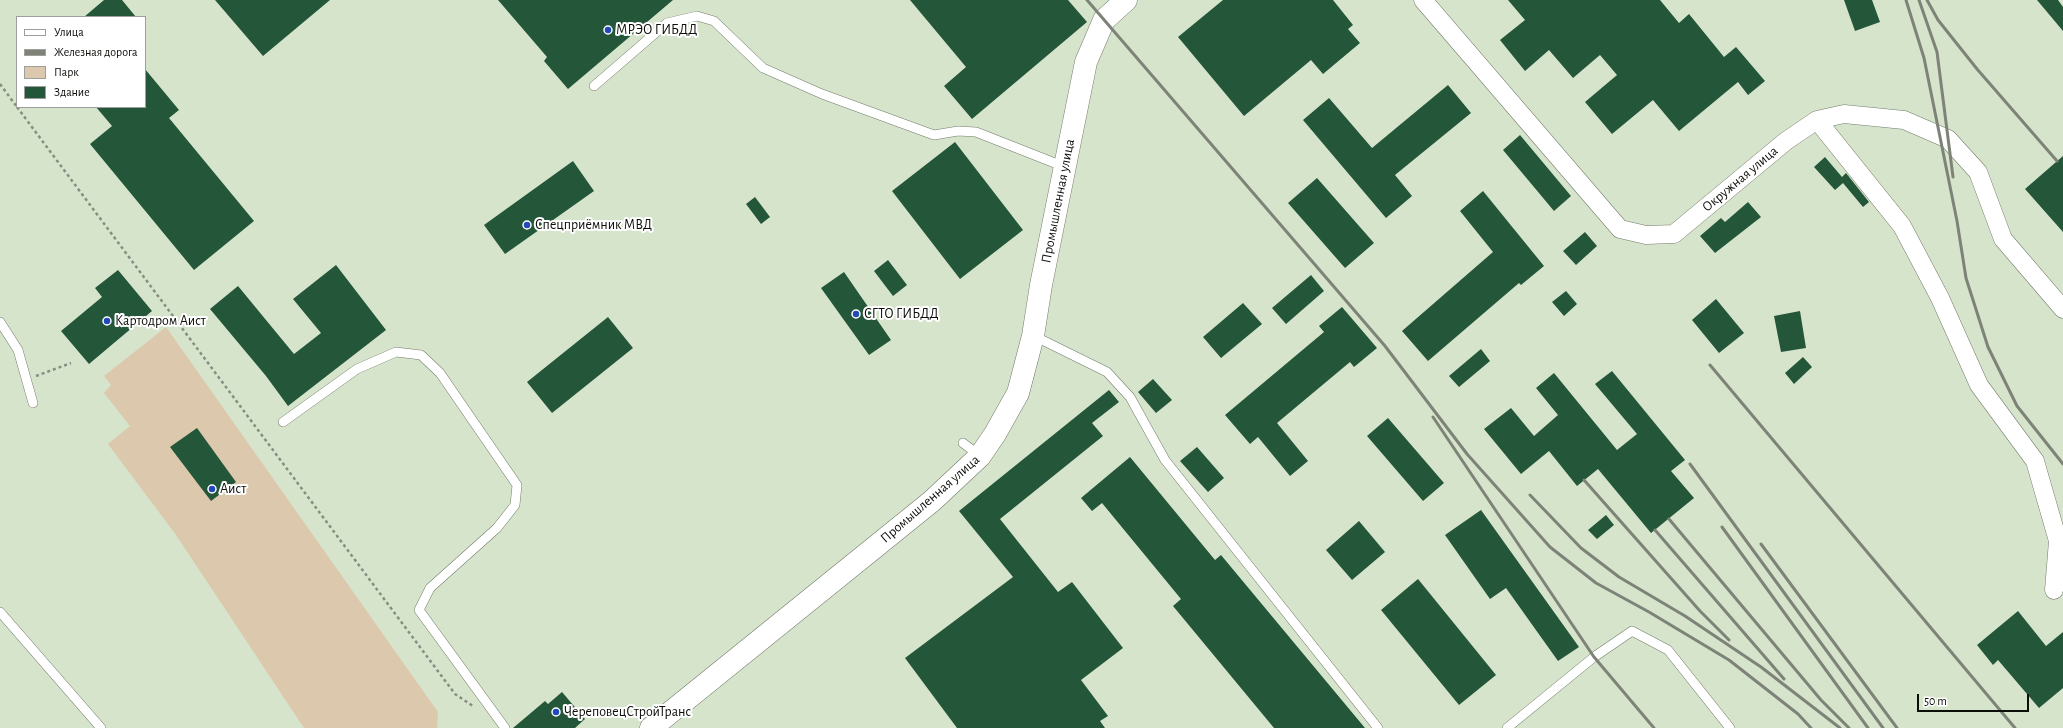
<!DOCTYPE html>
<html>
<head>
<meta charset="utf-8">
<style>
	body { margin:0 }
	#map { position:relative; width:2063px; height:728px; overflow:hidden; background:#e4eddc; font-family:"Alegreya Sans",sans-serif }
	canvas { display:block }
	.legend { position:absolute; left:16px; top:16px; width:130px; height:92px; box-sizing:border-box; background:#fff; border:1px solid #9e9f9d; margin:0; padding:5px 7px; list-style:none; font-size:12px; color:#0c0e09 }
	.legend li { display:flex; align-items:center; gap:8px; height:20px }
	.legend b { width:20px; border:1px solid #9e9f9d }
	.scale { position:absolute; left:1917px; top:694px; width:112px; height:18px; box-sizing:border-box; border:2px solid #0c0e09; border-top:0; padding-left:5px; font-size:12px; line-height:14px; white-space:nowrap; color:#0c0e09; -webkit-text-stroke:3px #fff; paint-order:stroke }
</style>
</head>
<body>
<div id="map">
<canvas width="2063" height="728"></canvas>
<ul class="legend">
<li><b style="height:5px;background:#fff"></b>Улица</li>
<li><b style="height:5px;background:#7e8378"></b>Железная дорога</li>
<li><b style="height:11px;background:#dcc8ac"></b>Парк</li>
<li><b style="height:11px;background:#24563a"></b>Здание</li>
</ul>
<div class="scale">50 m</div>
</div>
<script>
const ctx = document.querySelector('canvas').getContext('2d');
ctx.lineJoin = 'round';
function fillPath(path, color) { ctx.fillStyle = color; ctx.fill(path, 'evenodd'); }
const shape = rows => new Path2D(rows.map(r => 'M' + r).join(''));
function strokePath(path, color, width, dash) { ctx.strokeStyle = color; ctx.lineWidth = width; ctx.lineCap = dash ? 'butt' : 'round'; ctx.setLineDash(dash || []); ctx.stroke(path); }
function label(font, color, halo, rows, align = 'center') {
  ctx.font = font + ' "Alegreya Sans",sans-serif'; ctx.lineWidth = 4; ctx.setLineDash([]); ctx.textBaseline = 'middle'; ctx.strokeStyle = halo; ctx.fillStyle = color; for (const [text, x, y, turn = 0] of rows) {
    ctx.save(); ctx.translate(x, y); ctx.rotate((+turn || 0) * Math.PI / 180); ctx.textAlign = isNaN(turn) ? turn : align; if (halo) ctx.strokeText(text, 0, 0); ctx.fillText(text, 0, 0); ctx.restore();
  }
}
fillPath(shape([
	[0,0,2063,0,2063,728,0,728],
	[17,17,145,17,145,107,17,107]
]), '#d7e4cc');
fillPath(shape([
	[166,327,438,712,437,728,304,728,176,535,108,444,130,426,104,393,111,385,104,376]
]), '#dcc8ac');
fillPath(shape([
	[104,0,122,0,136,17,84,17],
	[215,0,330,0,263,56],
	[498,0,673,0,568,89,544,61,547,57],
	[910,0,1068,0,1087,22,972,119,944,86,966,67],
	[1223,0,1333,0,1353,25,1348,29,1360,43,1323,74,1311,60,1244,116,1178,37],
	[1508,0,1660,0,1679,23,1689,14,1724,57,1736,47,1765,81,1748,95,1738,82,1679,131,1653,100,1612,134,1585,102,1617,75,1600,55,1573,78,1549,50,1525,71,1500,40,1525,20],
	[1844,0,1872,0,1880,22,1855,31],
	[2037,0,2058,0,2063,7,2063,31],
	[145,69,179,110,169,118,254,221,194,270,90,144,112,126,96,107,145,107],
	[1448,85,1471,113,1395,175,1412,196,1386,218,1303,120,1329,98,1372,148],
	[1520,135,1571,196,1554,211,1503,150],
	[955,142,1023,230,960,279,892,191],
	[2063,156,2063,232,2025,189],
	[1825,157,1842,177,1846,173,1869,202,1863,207,1843,183,1835,190,1814,167],
	[573,161,594,191,505,254,484,225],
	[1317,178,1374,243,1345,268,1288,203],
	[1483,191,1544,266,1521,285,1519,283,1428,361,1402,331,1493,252,1460,211],
	[755,197,770,217,761,224,746,204],
	[1748,202,1761,217,1715,253,1700,236,1721,218,1725,222],
	[1585,232,1597,246,1576,265,1563,251],
	[888,260,907,285,893,296,874,271],
	[336,265,386,330,288,406,266,376,210,309,238,286,294,354,321,333,293,299],
	[118,270,152,311,89,364,61,331,102,297,95,288],
	[844,272,891,340,869,355,821,288],
	[1311,275,1324,291,1286,324,1272,308],
	[1566,291,1577,304,1564,316,1552,302],
	[1716,299,1744,333,1719,353,1692,320],
	[1243,303,1262,324,1221,358,1203,337],
	[1342,307,1377,348,1354,367,1350,362,1277,423,1308,461,1290,476,1258,437,1250,444,1225,415,1324,332,1319,326],
	[1800,311,1806,348,1781,352,1774,316],
	[608,317,633,348,552,413,527,382],
	[1481,349,1490,361,1459,387,1449,376],
	[1803,357,1812,367,1794,384,1785,373],
	[1612,371,1685,460,1671,471,1694,498,1651,533,1598,469,1577,486,1549,451,1521,474,1484,429,1511,408,1534,436,1558,415,1536,388,1554,373,1617,450,1637,434,1595,384],
	[1153,379,1172,400,1156,413,1138,392],
	[1109,390,1119,402,1092,423,1103,436,1000,519,1058,592,1072,582,1123,648,1081,680,1108,716,1100,721,1105,728,957,728,905,658,1013,577,959,511],
	[1388,418,1444,483,1423,501,1367,436],
	[197,428,236,482,211,501,170,447],
	[1197,447,1224,478,1208,492,1180,461],
	[1130,457,1215,560,1221,555,1365,728,1274,728,1173,606,1181,599,1102,503,1092,511,1081,498],
	[1481,510,1579,647,1558,661,1506,588,1490,599,1445,535],
	[1606,515,1614,525,1597,539,1588,530],
	[1359,521,1385,552,1352,580,1326,550],
	[1418,579,1496,675,1459,705,1381,610],
	[2018,611,2046,646,2063,632,2063,688,2039,708,1998,660,1993,665,1977,645],
	[562,692,585,719,575,728,513,728,545,701,548,704]
]), '#24563a');
const service = shape([
	[594,86,667,23,697,16,714,21,763,68,822,94,934,135,958,131,976,132,1065,167],
	[0,322,18,350,33,403],
	[1034,336,1107,372,1130,397,1165,460,1378,728],
	[283,422,357,369,396,352,421,355,440,373,517,485,515,505,497,528,430,588,419,610,505,728],
	[963,443,980,456],
	[0,612,101,728],
	[1507,728,1594,657,1632,631,1668,650,1730,728]
]);
const minor = shape([
	[1423,0,1620,229,1646,235,1674,234,1786,141,1817,120,1844,114,1904,120,1948,139,1978,172,2003,239,2063,309],
	[1817,120,1902,226,1940,298,1979,385,2035,461,2058,541,2054,590]
]);
const tertiary = shape([
	[651,728,932,501,980,456,995,434,1018,393,1033,336,1041,285,1086,62,1104,20,1126,0]
]);
strokePath(service, '#737b6b', 10);
strokePath(minor, '#737b6b', 19);
strokePath(tertiary, '#737b6b', 23);
strokePath(shape([
	[0,84,17,107],
	[17,107,455,694,473,706],
	[36,376,71,363]
]), '#878d82', 2.5, [3, 3]);
strokePath(service, '#fff', 9);
strokePath(minor, '#fff', 18);
strokePath(tertiary, '#fff', 22);
strokePath(shape([
	[1087,0,1385,346,1467,454,1550,547,1596,583,1649,612,1729,660,1798,714,1811,728],
	[1906,0,1924,58,1957,221,1966,278,1988,347,2017,406,2063,464],
	[1919,0,1937,52,1953,177],
	[1927,0,1938,20,1977,69,2057,161],
	[1710,365,2015,728],
	[1433,417,1594,657,1654,728],
	[1690,464,1883,728],
	[1584,480,1700,611,1729,640],
	[1530,495,1581,548,1619,577,1685,616,1761,667,1840,728],
	[1669,519,1821,700,1849,728],
	[1722,527,1868,728],
	[1655,530,1784,679],
	[1761,544,1897,728]
]), '#7e8378', 3);
for (const [x, y, r, color] of [
	[608,30,4,"#214ab8"],
	[527,225,4,"#214ab8"],
	[856,314,4,"#214ab8"],
	[107,321,4,"#214ab8"],
	[212,489,4,"#214ab8"],
	[556,712,4,"#214ab8"]
]) { const dot = new Path2D(); dot.arc(x, y, r, 0, 2 * Math.PI); ctx.fillStyle = color; ctx.fill(dot); strokePath(dot, '#fff', 1.5); }
label('14px', '#0c0e09', '#fff', [
	["МРЭО ГИБДД",616,30],
	["Спецприёмник МВД",535,225],
	["СГТО ГИБДД",864,314],
	["Картодром Аист",115,321],
	["Аист",220,489],
	["ЧереповецСтройТранс",564,712]
], 'left');
label('14px', '#0c0e09', '#fff', [
	["Окружная улица",1740,179,-40],
	["Промышленная улица",1058,201,-79],
	["Промышленная улица",930,499,-41]
]);
</script>
</body>
</html>
